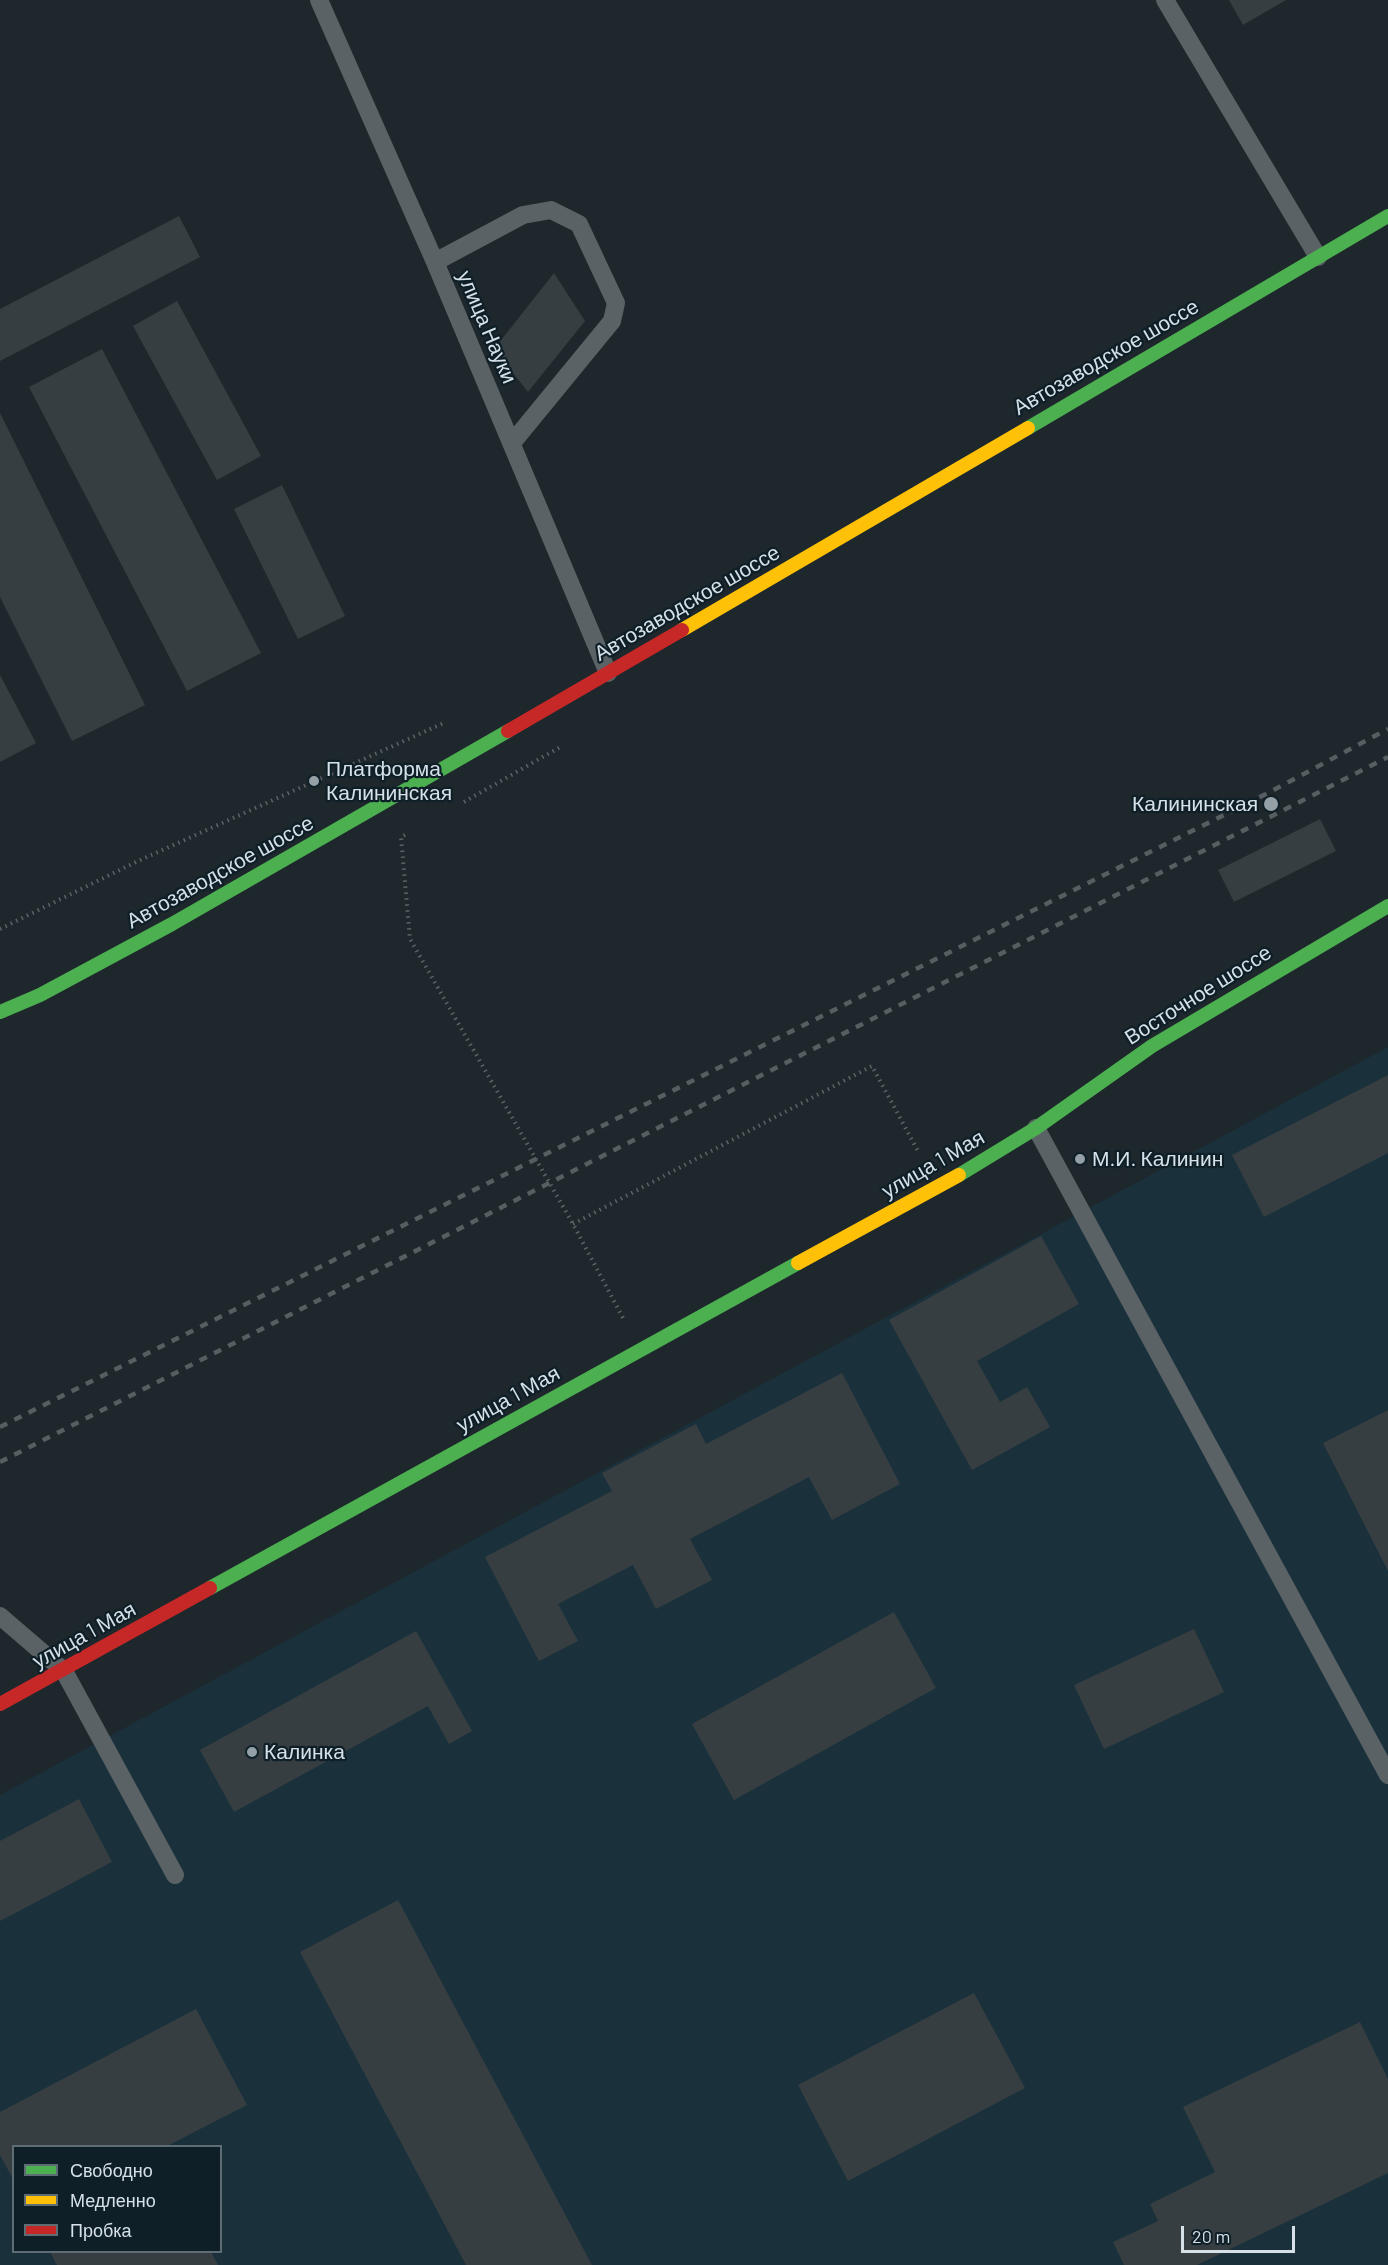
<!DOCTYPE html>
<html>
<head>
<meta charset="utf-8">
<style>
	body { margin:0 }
	#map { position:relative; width:1388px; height:2265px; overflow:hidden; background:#1d272c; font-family:Barlow,sans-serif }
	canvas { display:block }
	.legend { position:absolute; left:12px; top:2145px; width:210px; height:108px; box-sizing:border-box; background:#0e1f28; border:2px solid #5e6d74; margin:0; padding:8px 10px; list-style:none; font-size:18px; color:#d6e1e7 }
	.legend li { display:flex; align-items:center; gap:12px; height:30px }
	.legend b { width:30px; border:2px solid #5e6d74 }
	.scale { position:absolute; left:1181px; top:2226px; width:114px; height:27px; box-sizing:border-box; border:3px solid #d6e1e7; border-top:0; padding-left:8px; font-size:18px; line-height:21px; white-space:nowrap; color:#d6e1e7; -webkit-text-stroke:4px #0e1f28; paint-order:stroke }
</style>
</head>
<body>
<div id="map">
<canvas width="1388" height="2265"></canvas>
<ul class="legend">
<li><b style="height:8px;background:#4caf50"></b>Свободно</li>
<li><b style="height:8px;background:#ffc107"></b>Медленно</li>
<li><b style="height:8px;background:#c62828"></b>Пробка</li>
</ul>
<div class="scale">20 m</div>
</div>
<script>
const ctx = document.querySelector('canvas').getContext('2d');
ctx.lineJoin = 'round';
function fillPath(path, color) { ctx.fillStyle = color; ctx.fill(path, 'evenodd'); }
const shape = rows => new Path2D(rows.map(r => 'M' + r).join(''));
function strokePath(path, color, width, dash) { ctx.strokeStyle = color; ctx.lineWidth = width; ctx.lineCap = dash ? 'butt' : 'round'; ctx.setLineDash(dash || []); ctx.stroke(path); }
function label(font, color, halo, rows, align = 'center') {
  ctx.font = font + ' Barlow,sans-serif'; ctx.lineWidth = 4.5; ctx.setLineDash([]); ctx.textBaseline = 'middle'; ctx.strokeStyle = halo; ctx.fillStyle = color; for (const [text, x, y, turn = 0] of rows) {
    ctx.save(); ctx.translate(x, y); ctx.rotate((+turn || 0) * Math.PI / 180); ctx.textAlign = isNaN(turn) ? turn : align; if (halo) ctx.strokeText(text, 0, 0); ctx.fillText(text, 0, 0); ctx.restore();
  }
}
fillPath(shape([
	[1388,1047,1388,2265,0,2265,0,1795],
	[14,2146,220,2146,220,2252,14,2252]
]), '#1a313c');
fillPath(shape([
	[1229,0,1286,0,1243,25],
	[179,216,200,257,0,361,0,309],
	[554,273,585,321,528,392,494,349],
	[177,301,261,456,217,480,133,326],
	[102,349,261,653,187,691,29,387],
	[0,413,145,705,72,741,0,597],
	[282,485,345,616,298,639,234,509],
	[0,675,36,743,0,762],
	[1320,819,1336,851,1234,902,1218,870],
	[1388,1075,1388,1153,1264,1217,1232,1155],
	[1041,1236,1079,1304,977,1361,1000,1402,1027,1387,1050,1427,972,1470,889,1320],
	[842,1373,900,1484,832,1520,809,1477,690,1539,712,1580,656,1609,633,1565,558,1604,578,1641,539,1661,485,1557,612,1491,602,1473,696,1424,706,1444],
	[1388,1410,1388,1571,1323,1443],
	[894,1612,936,1688,734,1800,692,1724],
	[1194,1629,1224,1692,1104,1749,1074,1685],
	[416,1631,472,1731,449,1744,428,1706,234,1812,200,1750],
	[79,1799,112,1862,0,1921,0,1841],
	[398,1900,592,2265,466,2265,300,1952],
	[974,1993,1025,2088,848,2181,798,2085],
	[196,2009,247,2105,167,2146,14,2146,14,2181,0,2155,0,2112],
	[1360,2022,1388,2079,1388,2173,1197,2265,1124,2265,1113,2242,1158,2221,1150,2204,1215,2172,1183,2107],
	[50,2252,211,2252,218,2265,57,2265]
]), '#363e42');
strokePath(shape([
	[464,802,562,746],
	[405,835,401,837,410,939,573,1224,623,1318],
	[0,929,138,861,446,722],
	[573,1224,872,1066,919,1153]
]), '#5d6367', 4, [1.5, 4.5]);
strokePath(shape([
	[319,0,435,262,608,673],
	[1165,0,1318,257],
	[435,262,523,215,551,210,579,224,616,303,612,321,512,443],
	[1036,1128,1388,1775],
	[0,1616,64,1671,175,1875]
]), '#5a6265', 18);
strokePath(shape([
	[1028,428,1388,216],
	[0,1012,40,995,172,924,508,731],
	[959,1175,1036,1128,1152,1046,1388,906],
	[210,1588,798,1263]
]), '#4caf50', 14);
strokePath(shape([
	[682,630,1028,428],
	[798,1263,959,1175]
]), '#ffc107', 14);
strokePath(shape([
	[508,731,682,630],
	[0,1704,210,1588]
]), '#c62828', 14);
strokePath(shape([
	[0,1427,1266,794,1388,729],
	[0,1462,1388,757]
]), '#575e62', 4.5, [8, 8]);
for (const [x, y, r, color] of [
	[314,781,6,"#95a0a6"],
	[1271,804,8,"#95a0a6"],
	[1080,1159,6,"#95a0a6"],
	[252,1752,6,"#95a0a6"]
]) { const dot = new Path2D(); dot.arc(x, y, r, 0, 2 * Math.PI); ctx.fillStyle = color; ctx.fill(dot); strokePath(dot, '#0e1f28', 2); }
label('21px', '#d6e1e7', '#0e1f28', [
	["улица Науки",487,327,67],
	["Автозаводское шоссе",1106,357,-30],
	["Автозаводское шоссе",687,603,-30],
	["Автозаводское шоссе",220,872,-29],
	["Восточное шоссе",1198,995,-32],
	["улица 1 Мая",933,1164,-30],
	["улица 1 Мая",508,1399,-29],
	["улица 1 Мая",84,1635,-29]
]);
label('21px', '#d6e1e7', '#0e1f28', [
	["Платформа",326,769],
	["Калининская",326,793],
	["Калининская",1258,804,"right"],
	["М.И. Калинин",1092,1159],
	["Калинка",264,1752]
], 'left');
</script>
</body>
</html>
